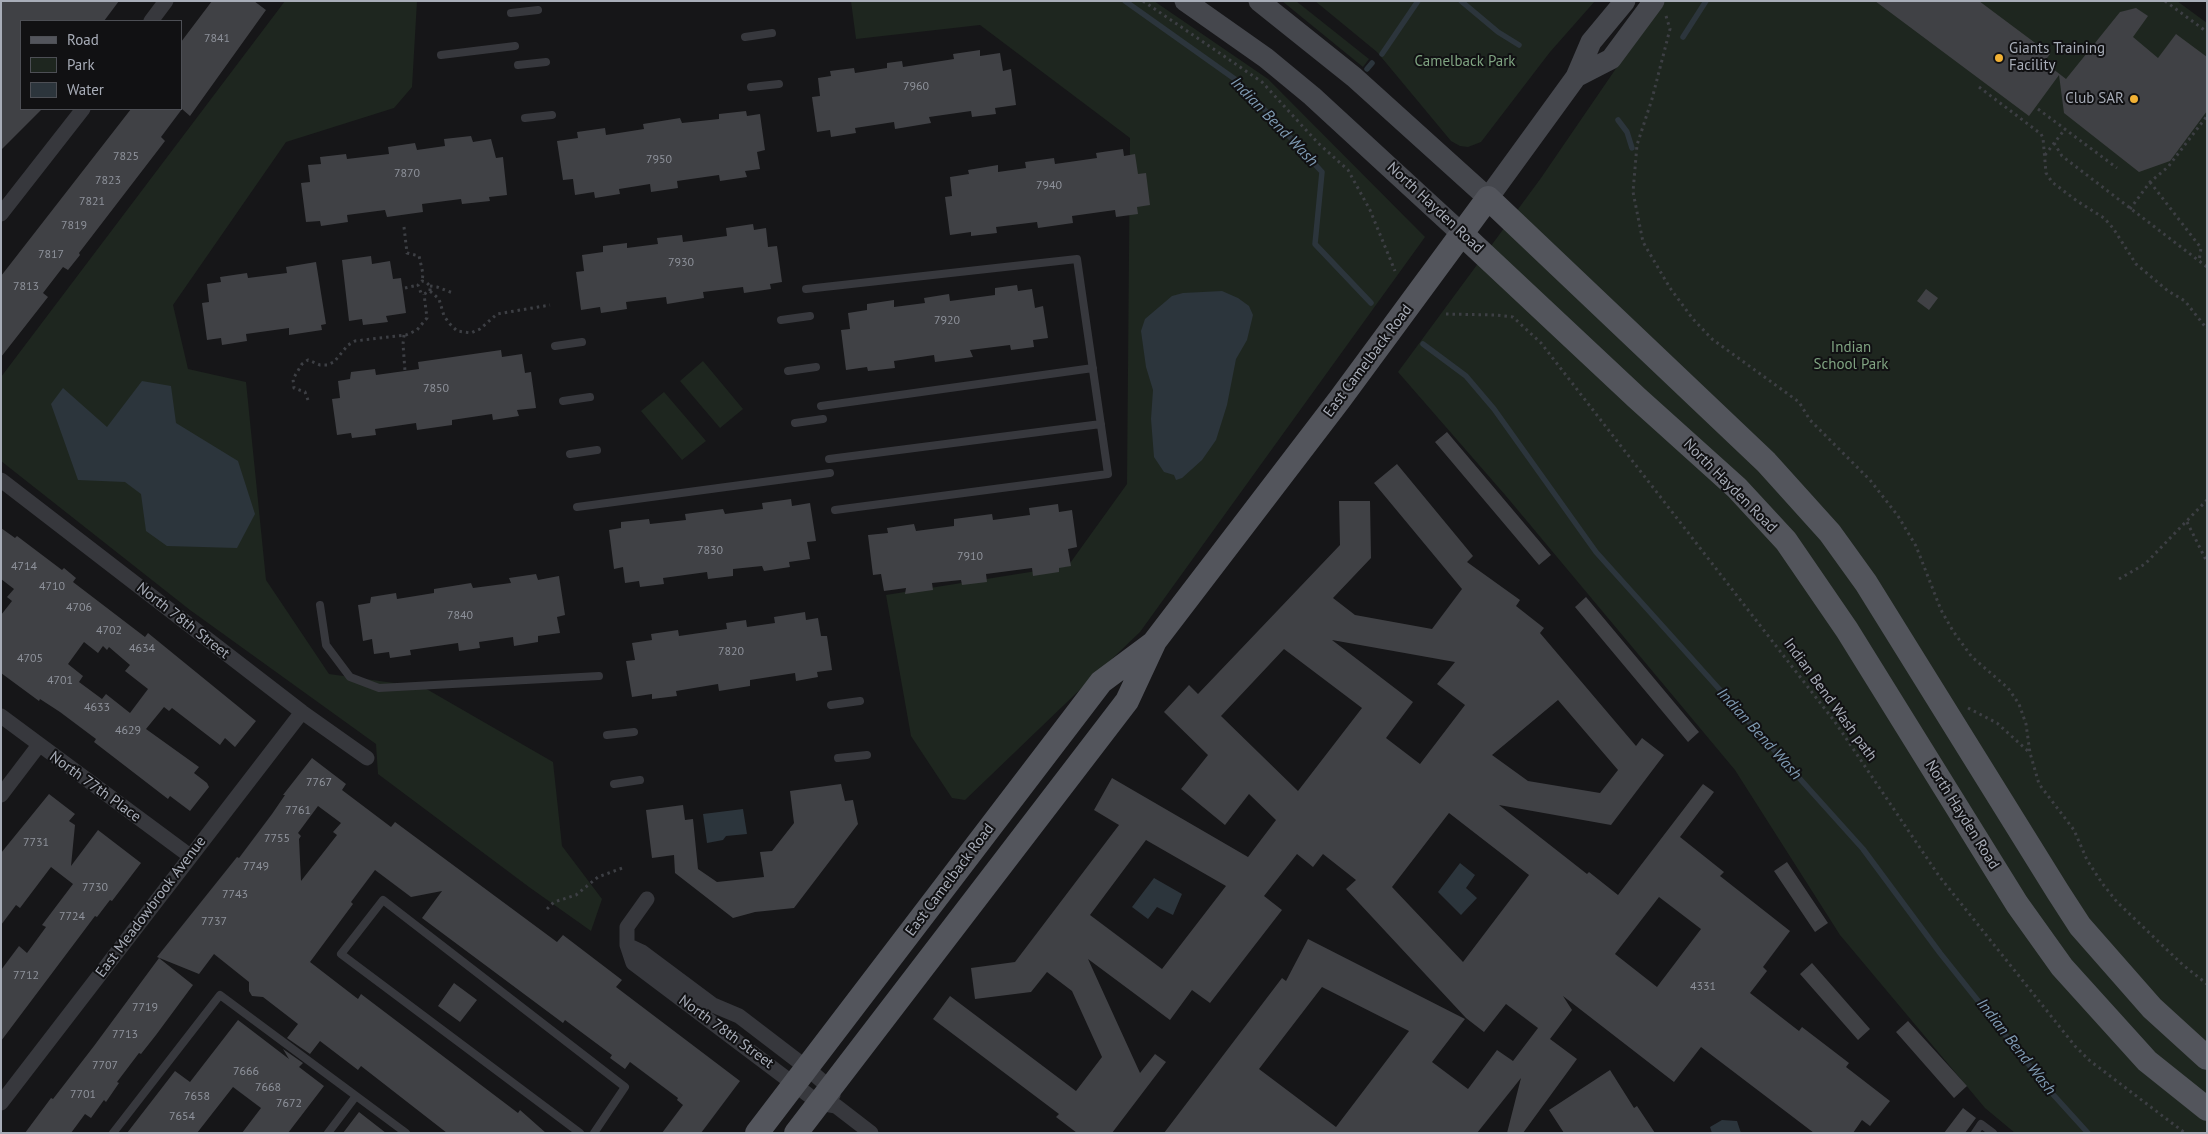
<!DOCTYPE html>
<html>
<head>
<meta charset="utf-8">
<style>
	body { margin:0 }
	#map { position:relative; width:2208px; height:1134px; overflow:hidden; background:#161618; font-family:"PT Sans",sans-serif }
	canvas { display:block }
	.frame { position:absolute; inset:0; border:2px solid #a8adb8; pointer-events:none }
	.legend { position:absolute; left:20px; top:20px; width:162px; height:90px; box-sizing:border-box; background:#111113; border:1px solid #4d4f55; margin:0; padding:6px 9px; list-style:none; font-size:15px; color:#a8adb8 }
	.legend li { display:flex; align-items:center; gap:10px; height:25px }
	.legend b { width:25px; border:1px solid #4d4f55 }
</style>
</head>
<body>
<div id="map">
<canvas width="2208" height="1134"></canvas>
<div class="frame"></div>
<ul class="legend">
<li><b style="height:6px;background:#53555c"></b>Road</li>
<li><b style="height:14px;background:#1e261f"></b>Park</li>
<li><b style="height:14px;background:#2c353c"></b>Water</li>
</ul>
</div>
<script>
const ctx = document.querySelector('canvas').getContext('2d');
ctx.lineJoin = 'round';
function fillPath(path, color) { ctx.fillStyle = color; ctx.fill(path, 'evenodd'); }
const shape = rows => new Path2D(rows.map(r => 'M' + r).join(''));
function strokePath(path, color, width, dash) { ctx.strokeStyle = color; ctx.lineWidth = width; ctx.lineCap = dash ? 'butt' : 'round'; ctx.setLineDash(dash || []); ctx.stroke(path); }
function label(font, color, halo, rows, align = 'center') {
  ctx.font = font + ' "PT Sans",sans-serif'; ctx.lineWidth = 4; ctx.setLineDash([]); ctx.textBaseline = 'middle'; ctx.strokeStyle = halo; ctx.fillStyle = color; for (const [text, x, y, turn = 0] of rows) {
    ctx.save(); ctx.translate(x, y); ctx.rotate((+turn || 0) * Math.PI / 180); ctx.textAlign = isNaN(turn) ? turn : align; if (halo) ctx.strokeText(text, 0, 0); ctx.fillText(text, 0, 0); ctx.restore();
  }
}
fillPath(shape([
	[285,1,417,1,412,87,394,108,286,142,173,305,188,369,246,382,266,580,329,674,423,687,553,762,562,846,602,899,591,931,529,887,378,774,376,744,190,610,1,461,1,377],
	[851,1,1154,1,1268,79,1425,237,1140,632,965,800,952,798,911,736,886,595,1068,566,1127,484,1130,138,980,25,856,39],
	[1282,1,1296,1,1369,59,1363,67],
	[1315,1,1595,1,1550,52,1481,142,1468,147,1460,146,1451,141,1377,52],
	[1664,1,2177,1,2207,23,2207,1133,2015,1133,1985,1108,1840,935,1735,770,1506,496,1398,372,1541,178,1643,29],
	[703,361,743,409,720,428,680,381],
	[664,392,706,441,682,460,641,411]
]), '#1e261f');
fillPath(shape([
	[1222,291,1238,298,1249,306,1253,315,1247,340,1236,359,1227,405,1216,440,1202,460,1182,478,1176,480,1174,475,1164,472,1154,457,1151,419,1153,390,1146,367,1141,331,1145,319,1172,296,1183,293],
	[142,381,171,386,176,423,238,461,255,514,237,548,167,546,146,531,141,494,125,482,78,480,51,404,63,388,107,427],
	[743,809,747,834,726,836,723,840,707,843,703,814],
	[1460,863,1475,875,1466,888,1477,898,1461,915,1438,892],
	[1154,878,1182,894,1173,915,1157,907,1148,919,1132,907],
	[1722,1120,1737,1121,1741,1133,1712,1133,1710,1127]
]), '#2c353c');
strokePath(shape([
	[1125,1,1239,82,1322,172,1315,244,1371,303],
	[1461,1,1498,32,1519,45],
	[1683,37,1706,1],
	[1382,54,1418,1],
	[1367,69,1372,63],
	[1618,120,1627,132,1632,148],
	[1423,344,1466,376,1494,409,1596,552,1863,849,1940,953,2049,1090,2088,1133]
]), '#2c353c', 5.5);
fillPath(shape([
	[1,1,119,1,104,21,21,21,21,109,42,109,1,150],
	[212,1,254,1,266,10,190,116,182,109,161,137,165,141,79,253,80,255,68,270,63,267,43,293,48,297,1,357,1,276,131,109,181,109,181,42],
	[1875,1,1979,1,2050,54,2044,62,2066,79,2120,12,2136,8,2148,16,2133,37,2158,58,2176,34,2207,57,2207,111,2170,161,2139,172,2064,113,2059,75,2029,116],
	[980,50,980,56,1000,53,1003,71,1011,69,1016,105,995,108,996,114,972,117,971,111,929,117,931,123,895,129,894,122,855,128,856,133,831,137,830,130,817,132,812,97,820,96,818,78,831,76,830,71,854,68,855,73,887,68,887,63,902,61,903,67,954,59,953,54],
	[746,111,747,116,760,114,765,150,757,152,760,169,745,171,747,177,720,181,719,175,677,181,678,188,651,192,650,184,619,189,620,194,595,198,594,192,575,195,573,179,563,180,557,141,578,138,577,132,605,128,606,135,644,129,643,124,680,118,682,123,719,119,719,114],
	[471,136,473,142,491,139,496,158,503,157,507,195,489,197,490,201,462,204,461,199,422,204,423,212,387,217,385,210,347,215,348,222,321,226,320,221,306,222,301,183,310,182,308,165,321,164,320,157,346,154,347,159,389,154,388,147,415,143,417,150,445,146,444,139],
	[1123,149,1124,156,1135,154,1138,174,1146,173,1150,205,1137,207,1138,214,1116,217,1115,210,1072,216,1073,223,1038,228,1037,222,996,227,997,233,971,236,971,232,950,235,945,197,952,196,950,177,969,174,968,170,998,165,998,172,1026,168,1025,162,1054,158,1055,164,1097,158,1096,153],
	[753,224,754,230,766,228,768,247,777,246,782,282,770,284,771,289,744,293,743,287,703,292,704,298,667,304,666,297,626,302,627,309,601,313,600,307,581,310,576,272,584,271,582,255,603,252,603,246,627,243,627,248,658,244,657,238,682,235,683,242,727,236,726,228],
	[371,256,372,264,390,261,393,279,401,278,406,313,386,316,388,322,363,325,362,319,349,321,342,260],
	[316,262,326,324,321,325,322,330,289,335,289,328,246,334,247,341,222,345,221,338,207,340,202,303,209,302,207,284,221,282,220,277,247,273,248,278,287,273,286,267],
	[1017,285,1018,291,1032,289,1035,308,1043,306,1048,338,1033,340,1034,347,1011,350,1010,345,970,350,973,357,935,362,934,355,894,361,895,368,868,371,867,367,846,370,841,330,850,329,848,313,867,310,867,304,894,300,894,307,925,303,924,298,949,294,950,301,995,295,995,288],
	[1926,289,1938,298,1929,310,1917,301],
	[501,350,502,357,522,354,525,373,531,372,536,408,517,410,519,416,493,420,492,414,452,420,452,425,417,430,416,423,375,429,376,435,352,438,351,433,337,435,332,399,340,398,338,381,350,379,351,372,375,369,376,375,419,369,418,362],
	[1447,432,1551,555,1539,565,1435,442],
	[1397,464,1473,556,1467,562,1520,600,1516,606,1544,628,1540,633,1636,746,1642,738,1664,755,1611,825,1499,805,1587,874,1589,872,1618,895,1703,784,1714,792,1680,837,1724,872,1720,876,1790,931,1763,967,1767,971,1750,993,1799,1031,1802,1027,1849,1063,1846,1067,1890,1101,1870,1126,1862,1120,1853,1133,1814,1133,1701,1047,1674,1082,1563,996,1572,1010,1550,1039,1577,1059,1523,1133,1507,1133,1521,1078,1477,1133,1164,1133,1282,978,1286,981,1308,939,1465,1019,1432,1062,1468,1089,1497,1050,1513,1061,1538,1028,1506,1004,1484,1032,1466,1018,1346,889,1356,880,1323,854,1313,867,1297,854,1264,896,1282,910,1210,1003,1192,990,1170,1020,1088,959,1140,1073,1155,1054,1166,1062,1112,1133,1077,1133,1056,1117,1059,1114,933,1019,950,996,1076,1091,1102,1057,1072,991,1047,972,1031,992,975,999,971,968,1015,962,1119,825,1094,810,1112,778,1248,857,1276,820,1249,794,1225,825,1181,789,1208,755,1164,712,1189,685,1198,694,1340,545,1339,501,1370,501,1371,558,1333,598,1355,615,1432,629,1462,589,1374,483],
	[1332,640,1455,662,1437,684,1465,705,1420,764,1386,738,1413,702],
	[1284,649,1362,708,1298,791,1221,716],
	[1558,700,1618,770,1600,793,1528,781,1492,755],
	[1449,813,1529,875,1463,962,1392,887],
	[1146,840,1226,886,1162,969,1090,915],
	[1659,897,1701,929,1657,987,1615,954],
	[1322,987,1409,1031,1336,1127,1259,1069],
	[791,499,792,506,810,503,816,541,807,542,810,559,789,562,790,567,764,571,762,566,733,569,733,576,708,579,707,572,663,578,664,584,640,587,639,581,625,583,623,567,614,569,609,530,621,528,621,522,649,519,650,524,686,520,685,514,723,509,725,514,763,509,762,503],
	[1058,504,1059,512,1072,510,1077,547,1068,549,1071,566,1059,568,1059,572,1033,576,1032,568,986,574,987,582,962,585,961,580,932,583,933,590,905,594,906,588,884,591,881,574,873,575,868,535,888,533,887,528,914,524,916,531,954,526,954,519,992,514,993,520,1030,515,1029,508],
	[1,528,15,538,17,536,62,570,64,568,76,578,73,582,145,637,148,633,256,721,235,747,225,738,220,745,172,708,169,711,164,707,146,729,199,767,194,773,207,783,209,787,190,811,170,796,168,799,94,742,96,739,60,712,40,699,39,701,1,673,1,615,12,601,7,597,14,589,1,579],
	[84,642,98,653,103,646,107,650,109,647,130,665,125,671,148,689,130,713,106,694,102,699,79,682,83,676,68,664],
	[536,574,538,580,559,576,565,615,557,617,560,633,538,636,538,642,514,646,513,637,479,642,480,648,459,651,458,643,410,650,411,655,390,658,389,652,374,654,372,639,363,641,358,605,370,603,371,597,396,593,397,599,434,593,434,589,471,583,473,588,511,583,509,578],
	[1586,597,1699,732,1688,742,1575,607],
	[805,612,806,620,818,618,821,636,827,636,832,670,817,672,818,677,796,681,795,673,750,680,750,686,719,691,718,684,676,691,677,696,652,699,652,694,632,697,626,661,635,660,632,643,652,640,651,634,678,630,679,636,727,629,726,623,746,620,747,627,775,623,774,617],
	[312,758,346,784,342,790,391,827,395,822,557,942,563,935,622,980,616,987,740,1081,701,1133,662,1133,683,1105,677,1100,678,1098,630,1062,625,1069,610,1058,612,1055,565,1020,563,1023,422,918,442,891,411,897,375,870,351,902,353,904,310,962,358,999,361,994,518,1113,520,1110,546,1133,447,1133,361,1066,358,1070,320,1041,310,1054,287,1038,298,1024,263,997,252,996,249,991,249,982,214,954,199,974,157,957,237,857,239,858,272,814,285,795,283,795],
	[318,806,341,823,333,832,337,835,301,881,299,839,301,836,298,833],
	[841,784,845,801,853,800,858,824,794,908,755,912,733,918,675,873,674,855,652,858,646,810,683,805,685,820,693,819,698,869,717,882,764,877,760,852,772,851,794,823,790,791],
	[49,794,75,814,69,821,75,825,71,866,98,830,141,863,112,901,110,900,97,917,95,916,1,1041,1,970,19,946,27,953,46,927,42,925,73,884,51,867,20,908,16,905,1,925,1,853],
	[1787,862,1828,923,1815,932,1774,871],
	[159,958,193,985,156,1035,141,1054,139,1053,117,1082,119,1083,106,1102,104,1100,91,1118,85,1114,71,1133,25,1133,51,1098,53,1099,94,1046],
	[1812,963,1870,1029,1858,1040,1800,974],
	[454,983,477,1000,460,1022,438,1006],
	[238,1020,289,1059,283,1049,303,1063,299,1067,324,1086,288,1133,242,1133,261,1108,233,1087,197,1133,127,1133,175,1071,190,1082],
	[1908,1021,1967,1086,1954,1098,1896,1032],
	[1610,1070,1634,1108,1637,1106,1655,1133,1564,1133,1549,1110],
	[1963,1108,1976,1118,1965,1133,1944,1133],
	[359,1112,386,1133,343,1133]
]), '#404145');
strokePath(shape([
	[1143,1,1262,82,1318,143,1348,170,1370,210,1395,271],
	[2165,1,2207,32],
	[1666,16,1670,29,1652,99,1637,145,1633,192,1643,242,1670,288,1693,319,1712,339,1799,402,1810,420,1870,480,1898,516,1916,546,1941,610,1953,631,1972,657,2008,688,2019,704,2026,724,2030,753,2039,784,2074,830,2087,860,2102,883,2117,902,2183,965,2207,984],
	[1979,87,2041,134,2043,138,2046,173,2052,182,2077,201,2104,218,2113,228,2136,264,2168,291,2185,301,2207,329],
	[2038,109,2117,168],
	[2054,143,2062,156,2207,267],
	[2045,155,2065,129],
	[2150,182,2201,248,2199,261],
	[2130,209,2150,182,2168,167,2207,116],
	[404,227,407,253,419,256,420,260,423,274,422,281],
	[430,286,437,287,453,293],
	[405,288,418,285],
	[430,291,430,286,426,282,422,281,418,285,421,293,424,294,430,291,439,299,444,316,450,324,457,331,471,333,480,329,497,314,550,305],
	[1446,314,1495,315,1513,317,1541,343,1835,722,1939,876,2075,1046,2089,1060,2185,1133],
	[404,335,403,344,405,371],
	[308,400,305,392,294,388,293,379,302,364,308,360,320,365,327,365,334,362,348,345,355,341,406,335,417,330,427,318,424,294],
	[2187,522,2207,562],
	[2119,579,2145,564,2207,500],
	[1968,708,1997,723,2029,752],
	[547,909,554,902,576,895,598,877,625,867]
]), '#3d3f44', 3, [2.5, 4]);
strokePath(shape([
	[511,13,538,10],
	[745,37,772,33],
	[441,55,515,46],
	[518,65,546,62],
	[751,87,779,84],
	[525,118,552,115],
	[806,289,1077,259,1108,474,835,510],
	[781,320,810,316],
	[555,346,582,342],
	[788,371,816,367],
	[563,401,590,397],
	[821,406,1093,368],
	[795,423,823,419],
	[570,454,597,450],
	[829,459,1101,424],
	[577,507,830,473],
	[320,605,326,645,350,677,379,688,599,676],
	[831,705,860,701],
	[607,735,634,732],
	[838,758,867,755],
	[614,784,640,780],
	[113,1133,220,995,406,1133],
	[328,1133,356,1096],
	[580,1133,341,954,383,900,625,1087,594,1133],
	[1975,1133,1981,1124,1993,1133]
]), '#37383d', 8);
strokePath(shape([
	[151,21,166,1],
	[1,214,83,109],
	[1,480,302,712,367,758],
	[1,716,190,856],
	[1,795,39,745],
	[647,899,627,927,627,945,633,963,819,1103,836,1106,871,1133],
	[627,945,642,952,713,1005,739,1016,807,1068,830,1088,833,1095],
	[1,1103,302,712]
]), '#37383d', 15);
strokePath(shape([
	[1185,1,1266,58,1312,96,1462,234],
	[1259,1,1354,77,1488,198,1576,77,1591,42,1625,1],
	[1576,77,1611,59,1654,1]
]), '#45474d', 21);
strokePath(shape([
	[1462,234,1637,398,1737,488,1786,541,1847,630,2017,904,2062,967,2147,1061,2207,1109],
	[757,1133,1101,682,1152,644],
	[796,1133,1127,701,1155,641,1340,399,1488,198,1766,462,1830,533,1866,583,2058,892,2080,926,2152,1008,2207,1058]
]), '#53555c', 24);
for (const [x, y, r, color] of [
	[1999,58,5,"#f2b134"],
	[2134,99,5,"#f2b134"]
]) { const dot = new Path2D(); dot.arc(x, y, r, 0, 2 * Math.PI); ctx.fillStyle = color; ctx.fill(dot); strokePath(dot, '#111113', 2); }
label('12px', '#8e929b', null, [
	["7841",217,39],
	["7960",916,87],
	["7825",126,157],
	["7950",659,160],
	["7870",407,174],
	["7823",108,181],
	["7940",1049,186],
	["7821",92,202],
	["7819",74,226],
	["7817",51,255],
	["7930",681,263],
	["7813",26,287],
	["7920",947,321],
	["7850",436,389],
	["7830",710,551],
	["7910",970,557],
	["4714",24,567],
	["4710",52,587],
	["4706",79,608],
	["7840",460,616],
	["4702",109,631],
	["4634",142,649],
	["7820",731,652],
	["4705",30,659],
	["4701",60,681],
	["4633",97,708],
	["4629",128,731],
	["7767",319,783],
	["7761",298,811],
	["7755",277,839],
	["7731",36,843],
	["7749",256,867],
	["7730",95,888],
	["7743",235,895],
	["7724",72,917],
	["7737",214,922],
	["7712",26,976],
	["4331",1703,987],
	["7719",145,1008],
	["7713",125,1035],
	["7707",105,1066],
	["7666",246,1072],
	["7668",268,1088],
	["7701",83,1095],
	["7658",197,1097],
	["7672",289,1104],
	["7654",182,1117]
]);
label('15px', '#a8adb8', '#111113', [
	["Giants Training",2009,49],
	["Facility",2009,66],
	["Club SAR",2124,99,"right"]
], 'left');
label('15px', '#7fa381', '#111113', [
	["Camelback Park",1465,62],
	["Indian",1851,348],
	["School Park",1851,365]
]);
label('15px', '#a8adb8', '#111113', [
	["North Hayden Road",1435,208,43],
	["East Camelback Road",1368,361,-53],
	["North Hayden Road",1730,486,45],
	["North 78th Street",183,621,38],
	["Indian Bend Wash path",1830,700,54],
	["North 77th Place",95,787,36],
	["North Hayden Road",1962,815,58],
	["East Camelback Road",950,880,-53],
	["East Meadowbrook Avenue",151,907,-53],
	["North 78th Street",726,1032,36]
]);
label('italic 16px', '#7f9bb3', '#111113', [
	["Indian Bend Wash",1274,122,46],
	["Indian Bend Wash",1759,734,48],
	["Indian Bend Wash",2016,1047,52]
]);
</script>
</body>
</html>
